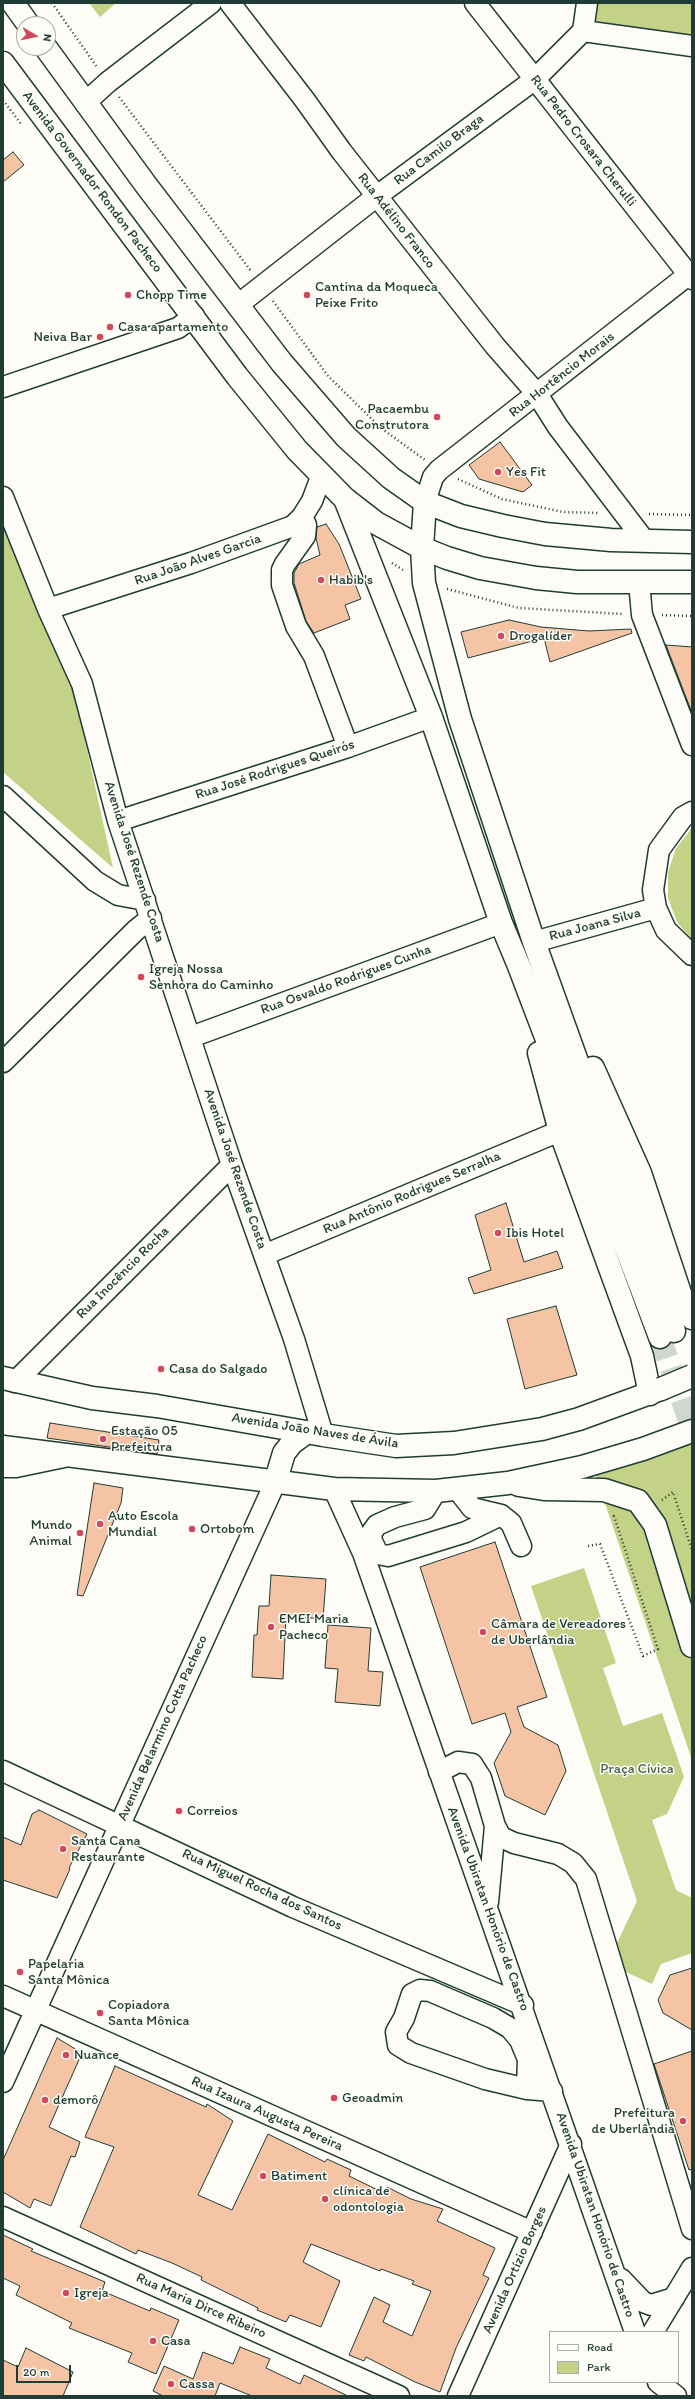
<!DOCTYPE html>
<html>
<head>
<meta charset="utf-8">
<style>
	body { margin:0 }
	#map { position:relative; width:695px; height:2399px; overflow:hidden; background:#fdfcf7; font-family:Itim,sans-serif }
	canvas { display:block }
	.frame { position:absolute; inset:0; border:4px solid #1f3d34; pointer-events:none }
	.legend { position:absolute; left:549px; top:2331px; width:130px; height:52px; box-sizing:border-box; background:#fdfcf7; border:1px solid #a4b0a9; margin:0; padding:5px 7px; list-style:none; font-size:12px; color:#1f3d34 }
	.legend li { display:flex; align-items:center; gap:8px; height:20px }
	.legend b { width:20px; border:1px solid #a4b0a9 }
	.north { position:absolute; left:16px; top:16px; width:40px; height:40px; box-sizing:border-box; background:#fdfcf7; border:1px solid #a4b0a9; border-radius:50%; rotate:99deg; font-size:11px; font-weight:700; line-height:16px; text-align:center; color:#1f3d34 }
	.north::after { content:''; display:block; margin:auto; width:14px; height:18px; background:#d1495b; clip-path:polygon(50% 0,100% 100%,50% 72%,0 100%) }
	.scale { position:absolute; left:16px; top:2365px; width:55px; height:18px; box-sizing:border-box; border:2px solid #1f3d34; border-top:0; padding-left:5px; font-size:12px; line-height:14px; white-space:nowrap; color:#1f3d34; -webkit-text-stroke:3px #fdfcf7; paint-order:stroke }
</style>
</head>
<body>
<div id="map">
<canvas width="695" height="2399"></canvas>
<div class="frame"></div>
<ul class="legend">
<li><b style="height:5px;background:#fdfcf7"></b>Road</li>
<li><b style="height:11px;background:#c3d287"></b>Park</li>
</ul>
<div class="north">N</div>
<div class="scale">20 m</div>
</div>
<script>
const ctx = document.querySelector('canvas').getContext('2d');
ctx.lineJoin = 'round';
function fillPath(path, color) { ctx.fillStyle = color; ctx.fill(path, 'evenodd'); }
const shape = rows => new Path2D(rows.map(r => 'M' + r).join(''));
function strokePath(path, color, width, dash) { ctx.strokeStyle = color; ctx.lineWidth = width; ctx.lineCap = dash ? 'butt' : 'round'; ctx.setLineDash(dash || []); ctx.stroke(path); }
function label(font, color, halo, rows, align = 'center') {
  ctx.font = font + ' Itim,sans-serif'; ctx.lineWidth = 3; ctx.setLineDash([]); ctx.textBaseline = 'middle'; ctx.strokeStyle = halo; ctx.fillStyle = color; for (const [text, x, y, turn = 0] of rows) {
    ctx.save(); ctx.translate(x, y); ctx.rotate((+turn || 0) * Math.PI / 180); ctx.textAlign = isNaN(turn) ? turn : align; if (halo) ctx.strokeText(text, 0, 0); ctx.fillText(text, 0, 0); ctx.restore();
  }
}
fillPath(shape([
	[89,3,116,3,100,17],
	[595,3,692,3,692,38,592,25],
	[3,515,74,690,113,868,3,772],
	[692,828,692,940,677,922,668,898,668,872,676,848],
	[692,1434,692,1760,594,1471],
	[584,1568,616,1663,603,1668,623,1726,662,1713,684,1777,667,1814,652,1820,676,1890,692,1898,692,1953,661,1964,652,1984,626,1972,617,1943,637,1901,531,1586]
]), '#c3d287');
const building = shape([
	[13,152,24,165,3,182,3,160,13,152],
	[500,442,532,485,523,492,479,479,469,465,500,442],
	[326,524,339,544,361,599,345,605,350,619,314,633,306,621,294,583,294,573,299,564,320,555,316,538,317,527,326,524],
	[509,620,541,627,589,631,631,629,632,633,550,662,544,638,468,658,461,632,509,620],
	[666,645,692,647,692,713,666,645],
	[506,1203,524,1262,557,1251,563,1268,474,1294,468,1278,491,1270,475,1215,506,1203],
	[556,1306,577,1375,525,1389,507,1319,556,1306],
	[50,1423,159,1440,157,1454,47,1438,50,1423],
	[94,1483,123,1488,121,1503,83,1596,77,1595,94,1483],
	[495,1542,547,1697,517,1707,524,1727,558,1745,566,1771,545,1815,505,1796,494,1763,511,1732,505,1713,472,1724,420,1567,495,1542],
	[271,1575,326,1579,323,1619,286,1616,283,1679,252,1677,254,1635,257,1635,259,1606,269,1606,271,1575],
	[328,1625,371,1628,368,1671,383,1672,380,1706,335,1702,338,1669,325,1668,328,1625],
	[39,1810,87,1834,69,1868,70,1869,57,1898,3,1880,3,1837,21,1845,32,1814,39,1810],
	[692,1968,692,2030,663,2013,658,2000,670,1975,692,1968],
	[57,2038,82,2053,49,2127,80,2142,75,2157,71,2156,51,2206,34,2199,30,2208,3,2192,3,2160,57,2038],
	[692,2051,692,2169,689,2170,654,2064,692,2051],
	[115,2066,206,2107,207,2104,233,2121,198,2195,232,2210,268,2134,325,2162,327,2159,351,2170,349,2176,384,2193,387,2187,411,2199,443,2209,437,2221,495,2248,483,2275,489,2278,456,2348,440,2392,415,2382,366,2357,364,2361,349,2355,374,2297,390,2305,383,2322,412,2336,431,2291,412,2284,414,2281,381,2269,380,2271,311,2244,303,2262,340,2281,321,2327,290,2315,286,2322,257,2310,258,2308,201,2280,202,2277,172,2263,138,2250,136,2254,80,2227,114,2147,85,2137,115,2066],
	[3,2235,33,2249,31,2251,105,2282,102,2291,150,2311,151,2308,179,2320,156,2374,128,2362,132,2353,69,2328,72,2323,16,2295,20,2286,3,2278,3,2235],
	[240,2347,270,2359,266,2368,300,2384,304,2375,348,2396,252,2396,220,2383,215,2396,163,2396,153,2391,164,2366,193,2379,203,2352,233,2364,240,2347],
	[26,2348,73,2372,63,2396,3,2396,3,2360,18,2367,26,2348]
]);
fillPath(building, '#f5c4a5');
strokePath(building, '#1f3d34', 1);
strokePath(shape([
	[660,1337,692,1429]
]), '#d1d6d0', 22, [22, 11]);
const minor = shape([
	[230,3,304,99,342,152,495,346,537,394,558,427,644,540],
	[475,3,692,279],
	[587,3,583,31,692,46],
	[85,103,108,82,211,3],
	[239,304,377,196,534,80,583,31],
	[3,387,178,328,194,316],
	[3,497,48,609,82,684,118,821,232,1165,294,1339,323,1435],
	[425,502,433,477,439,470,692,272],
	[302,517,306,525,305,536,285,564,282,570,282,585,296,626,314,656,348,747],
	[639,582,642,615,692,745],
	[48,609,191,563,293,526,302,517,312,501,321,477],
	[3,796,95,881,118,895,145,900],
	[692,812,683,817,659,850,653,890,656,908,666,930,692,955],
	[118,821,348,747,431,717],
	[534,942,656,908],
	[191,1037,501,923],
	[3,1062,136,930,151,918],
	[264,1255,560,1131],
	[15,1382,232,1165],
	[3,1467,16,1467,64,1457],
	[334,1489,363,1553,635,2332],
	[436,1491,425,1509,395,1517,377,1525,372,1532,371,1539,378,1554,388,1556,466,1532,501,1515,472,1508,458,1490],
	[501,1515,511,1523,521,1546],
	[3,1771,293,1907,523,2005],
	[439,1772,458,1762,472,1764,481,1778,495,1826,501,1837,514,1843,558,1854,573,1863,586,1879,692,2229],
	[488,1902,495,1826],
	[3,1996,532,2232],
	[3,2082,275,1483],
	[527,2089,528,2059,520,2040,510,2028,493,2018,430,1991,420,1990,412,1994,404,2018,396,2032,398,2045,411,2053,485,2079,527,2089,552,2091],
	[3,2217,399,2396],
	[621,2279,643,2302,651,2305,674,2298],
	[653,2332,692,2268],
	[658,2382,676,2396],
	[458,2396,571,2144]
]);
const major = shape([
	[13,3,28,24],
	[46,48,146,185,282,363,346,437,391,478,425,502,461,516,503,526,545,534,611,540,692,542],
	[3,63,237,376,297,450,345,499,376,523,422,548,447,558,480,568,536,578,577,582,692,582],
	[345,499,431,717,501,923,519,966,660,1337],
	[425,502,422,548,424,583,460,719,534,942,674,1331],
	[539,1053,560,1131,642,1356,650,1394],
	[593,1068,640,1173,684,1305,692,1318],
	[3,1378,92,1398,157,1406,323,1435,396,1446,454,1443,542,1429,579,1419,661,1389],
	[3,1447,334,1489,436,1491,508,1483,582,1467,643,1449,692,1431],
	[275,1483,284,1453,292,1443,307,1432],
	[519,1485,544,1489,604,1490,638,1501,655,1525,692,1646]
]);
strokePath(minor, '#1f3d34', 23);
strokePath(major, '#1f3d34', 25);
strokePath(shape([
	[52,3,97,67],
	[119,97,251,271],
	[3,100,21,124],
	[273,301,328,376,381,428,425,460],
	[458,479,502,499,563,512,600,513],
	[649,514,692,515],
	[392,563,403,570],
	[447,589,519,608,623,614],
	[662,615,692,616],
	[662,1500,673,1492,692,1550],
	[588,1546,600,1544,643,1656,658,1649,614,1516,616,1516]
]), '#1f3d34', 2.5, [1, 3]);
strokePath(minor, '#fdfcf7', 20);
strokePath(major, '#fdfcf7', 22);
const majorBridge = shape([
	[661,1389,692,1376]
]);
strokePath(majorBridge, '#1f3d34', 25, []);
strokePath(majorBridge, '#fdfcf7', 22);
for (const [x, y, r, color] of [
	[128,295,4,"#d1495b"],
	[307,295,4,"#d1495b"],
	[110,327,4,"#d1495b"],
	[100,337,4,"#d1495b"],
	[437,417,4,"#d1495b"],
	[498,472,4,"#d1495b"],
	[321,580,4,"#d1495b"],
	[501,636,4,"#d1495b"],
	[141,977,4,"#d1495b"],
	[498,1233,4,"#d1495b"],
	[161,1369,4,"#d1495b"],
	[103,1439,4,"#d1495b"],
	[100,1524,4,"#d1495b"],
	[192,1529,4,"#d1495b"],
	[80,1533,4,"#d1495b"],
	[271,1627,4,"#d1495b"],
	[483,1632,4,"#d1495b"],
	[179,1811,4,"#d1495b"],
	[63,1849,4,"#d1495b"],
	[20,1972,4,"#d1495b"],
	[100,2013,4,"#d1495b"],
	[66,2055,4,"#d1495b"],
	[334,2098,4,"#d1495b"],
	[45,2100,4,"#d1495b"],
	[683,2121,4,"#d1495b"],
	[263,2176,4,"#d1495b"],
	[325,2199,4,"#d1495b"],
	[66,2293,4,"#d1495b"],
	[153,2341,4,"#d1495b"],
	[171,2384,4,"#d1495b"]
]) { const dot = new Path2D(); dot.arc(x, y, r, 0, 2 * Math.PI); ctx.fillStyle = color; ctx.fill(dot); strokePath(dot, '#fdfcf7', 1.5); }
label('14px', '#1f3d34', '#fdfcf7', [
	["Rua Pedro Crosara Cherulli",583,141,52],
	["Rua Camilo Braga",439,150,-37],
	["Avenida Governador Rondon Pacheco",92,182,53],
	["Rua Adélino Franco",396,221,52],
	["Rua Hortêncio Morais",562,375,-38],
	["Rua João Alves Garcia",198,560,-19],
	["Rua José Rodrigues Queirós",275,770,-18],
	["Avenida José Rezende Costa",134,862,72],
	["Rua Joana Silva",595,925,-15],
	["Rua Osvaldo Rodrigues Cunha",346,980,-20],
	["Avenida José Rezende Costa",235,1169,71],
	["Rua Antônio Rodrigues Serralha",412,1193,-23],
	["Rua Inocêncio Rocha",123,1273,-45],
	["Avenida João Naves de Ávila",315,1431,9],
	["Avenida Belarmino Cotta Pacheco",163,1728,-66],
	["Rua Miguel Rocha dos Santos",262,1890,25],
	["Avenida Ubiratan Honório de Castro",488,1909,70],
	["Rua Izaura Augusta Pereira",267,2114,24],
	["Avenida Ubiratan Honório de Castro",595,2215,71],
	["Avenida Ortízio Borges",515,2270,-66],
	["Rua Maria Dirce Ribeiro",201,2306,24]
]);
label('14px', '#1f3d34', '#fdfcf7', [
	["Cantina da Moqueca",315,287],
	["Peixe Frito",315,303],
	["Chopp Time",136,295],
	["Casa apartamento",118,327],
	["Neiva Bar",92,337,"right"],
	["Pacaembu",429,409,"right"],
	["Construtora",429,425,"right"],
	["Yes Fit",506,472],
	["Habib's",329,580],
	["Drogalíder",509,636],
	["Igreja Nossa",149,969],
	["Senhora do Caminho",149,985],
	["Ibis Hotel",506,1233],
	["Casa do Salgado",169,1369],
	["Estação 05",111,1431],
	["Prefeitura",111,1447],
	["Auto Escola",108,1516],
	["Mundial",108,1532],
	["Mundo",72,1525,"right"],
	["Animal",72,1541,"right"],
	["Ortobom",200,1529],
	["EMEI Maria",279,1619],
	["Pacheco",279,1635],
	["Câmara de Vereadores",491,1624],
	["de Uberlândia",491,1640],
	["Correios",187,1811],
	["Santa Cana",71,1841],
	["Restaurante",71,1857],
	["Papelaria",28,1964],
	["Santa Mônica",28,1980],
	["Copiadora",108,2005],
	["Santa Mônica",108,2021],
	["Nuance",74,2055],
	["Geoadmin",342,2098],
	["demorô",53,2100],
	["Prefeitura",675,2113,"right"],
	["de Uberlândia",675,2129,"right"],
	["Batiment",271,2176],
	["clínica de",333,2191],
	["odontologia",333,2207],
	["Igreja",74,2293],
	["Casa",161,2341],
	["Cassa",179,2384]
], 'left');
label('14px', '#486249', '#fdfcf7', [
	["Praça Cívica",637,1769]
]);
</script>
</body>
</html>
